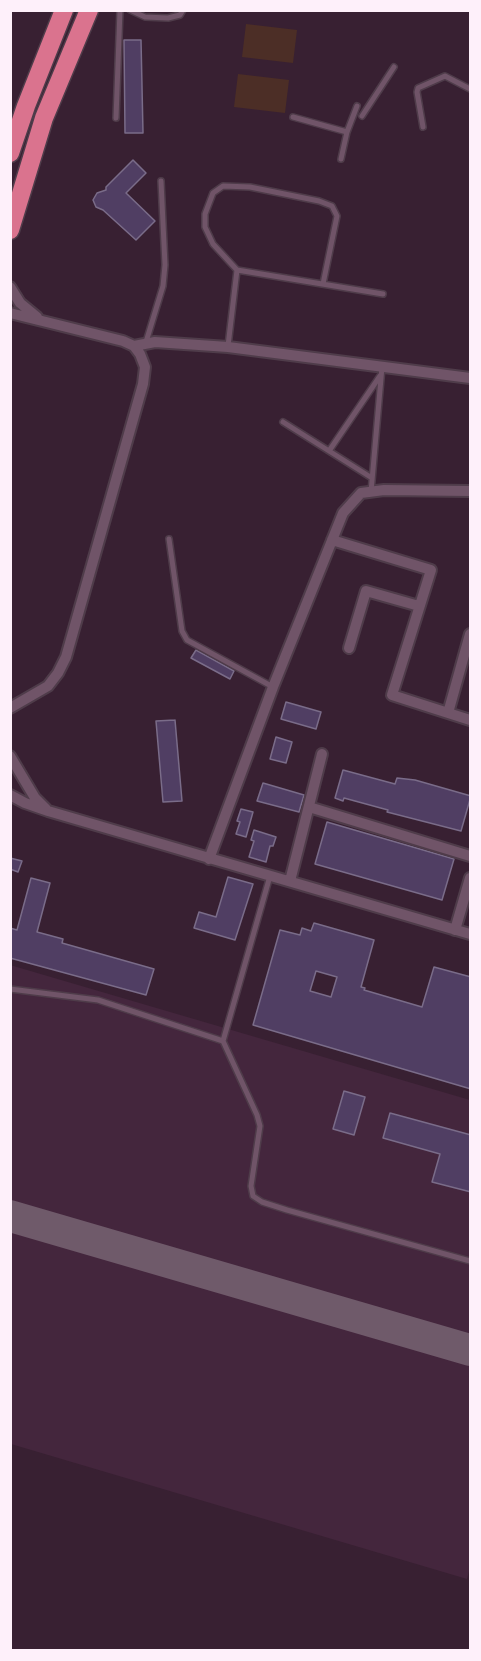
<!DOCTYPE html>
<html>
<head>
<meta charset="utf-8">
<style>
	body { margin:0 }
	#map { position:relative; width:481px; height:1661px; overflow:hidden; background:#382032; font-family:"PT Sans",sans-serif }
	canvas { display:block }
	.frame { position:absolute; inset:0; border:12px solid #fef0fa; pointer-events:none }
</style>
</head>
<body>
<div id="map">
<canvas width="481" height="1661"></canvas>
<div class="frame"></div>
</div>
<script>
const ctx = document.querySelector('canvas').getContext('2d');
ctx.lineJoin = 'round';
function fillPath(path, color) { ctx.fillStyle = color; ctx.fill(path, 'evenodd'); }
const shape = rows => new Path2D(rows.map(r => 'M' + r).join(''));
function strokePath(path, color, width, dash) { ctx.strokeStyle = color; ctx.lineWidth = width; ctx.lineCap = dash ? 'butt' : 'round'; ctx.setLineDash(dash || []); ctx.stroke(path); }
fillPath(shape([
	[10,965,470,1100,470,1567,467,1579,11,1444]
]), '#44263d');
fillPath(shape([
	[246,24,297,30,293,63,242,57],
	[238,74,289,80,285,113,234,107]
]), '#4c2e26');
strokePath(shape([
	[10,1216,470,1350]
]), '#6f5a6a', 32);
const building = shape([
	[124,40,141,40,143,133,125,133,124,40],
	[133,160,146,173,126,193,155,221,136,240,103,210,96,207,93,200,97,193,106,190,106,187,133,160],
	[196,650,234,671,230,679,191,658,196,650],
	[286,702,321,712,316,729,281,719,286,702],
	[175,720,182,801,163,802,156,721,175,720],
	[276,737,292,742,286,763,270,759,276,737],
	[343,770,395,784,397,778,415,780,471,796,461,831,387,812,388,810,344,798,343,801,335,798,343,770],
	[263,783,304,795,299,812,257,801,263,783],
	[241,809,253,812,246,837,236,834,240,822,237,821,241,809],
	[327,822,454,859,442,900,315,864,327,822],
	[254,830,276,837,273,846,270,846,266,862,249,857,254,841,251,840,254,830],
	[10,858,22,861,18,872,10,869,10,858],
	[228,877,253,884,235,940,194,928,199,912,216,917,228,877],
	[31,878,50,883,37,932,63,939,62,943,154,969,146,995,10,958,10,928,17,930,31,878],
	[314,923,374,940,361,987,365,988,364,990,422,1007,434,967,471,977,471,1089,253,1025,280,930,300,935,302,928,311,931,314,923],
	[316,971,337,977,331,997,310,991,316,971],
	[344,1091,365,1097,354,1135,333,1129,344,1091],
	[390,1113,471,1135,471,1192,432,1182,440,1154,383,1138,390,1113]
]);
fillPath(building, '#503e63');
strokePath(building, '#7a6c89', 1.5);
const service = shape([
	[130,10,145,17,168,18,180,15,183,10],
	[362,116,394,67],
	[293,117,347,132],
	[116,118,120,10],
	[423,127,417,92,418,88,445,76,470,89],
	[341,159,347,132,357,106],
	[323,284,337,216,332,206,319,201,250,187,223,186,213,193,205,214,205,227,213,244,237,270,383,294],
	[146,342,163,286,165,265,161,181],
	[228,346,237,270],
	[283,422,372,478],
	[329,451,380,376],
	[371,492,382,367],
	[169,539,182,631,187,640,273,687],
	[270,876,223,1041,257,1115,260,1126,251,1186,253,1196,262,1202,287,1210,470,1261],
	[10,989,98,1000,223,1041]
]);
const minor = shape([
	[10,287,20,303,37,317],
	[10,313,123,341,134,346,140,354,145,367,143,384,66,657,58,673,48,686,10,708],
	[134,346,155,342,228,347,470,378],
	[332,540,431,570,392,695,470,720],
	[349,648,366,591,419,606],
	[448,713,470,634],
	[10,756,35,798,46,809],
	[10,795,25,803,48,811,470,934],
	[309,807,470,856],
	[209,859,273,687,343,513,361,493,384,490,470,491],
	[290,881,322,754],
	[455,930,470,878]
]);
const trunk = shape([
	[10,153,26,106,64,10],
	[10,230,44,118,89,10]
]);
strokePath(service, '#4f3c4a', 8);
strokePath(minor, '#4f3c4a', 14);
strokePath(trunk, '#4f3c4a', 21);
strokePath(service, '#705468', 5);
strokePath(minor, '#705468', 10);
strokePath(trunk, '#da738e', 18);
</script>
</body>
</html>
